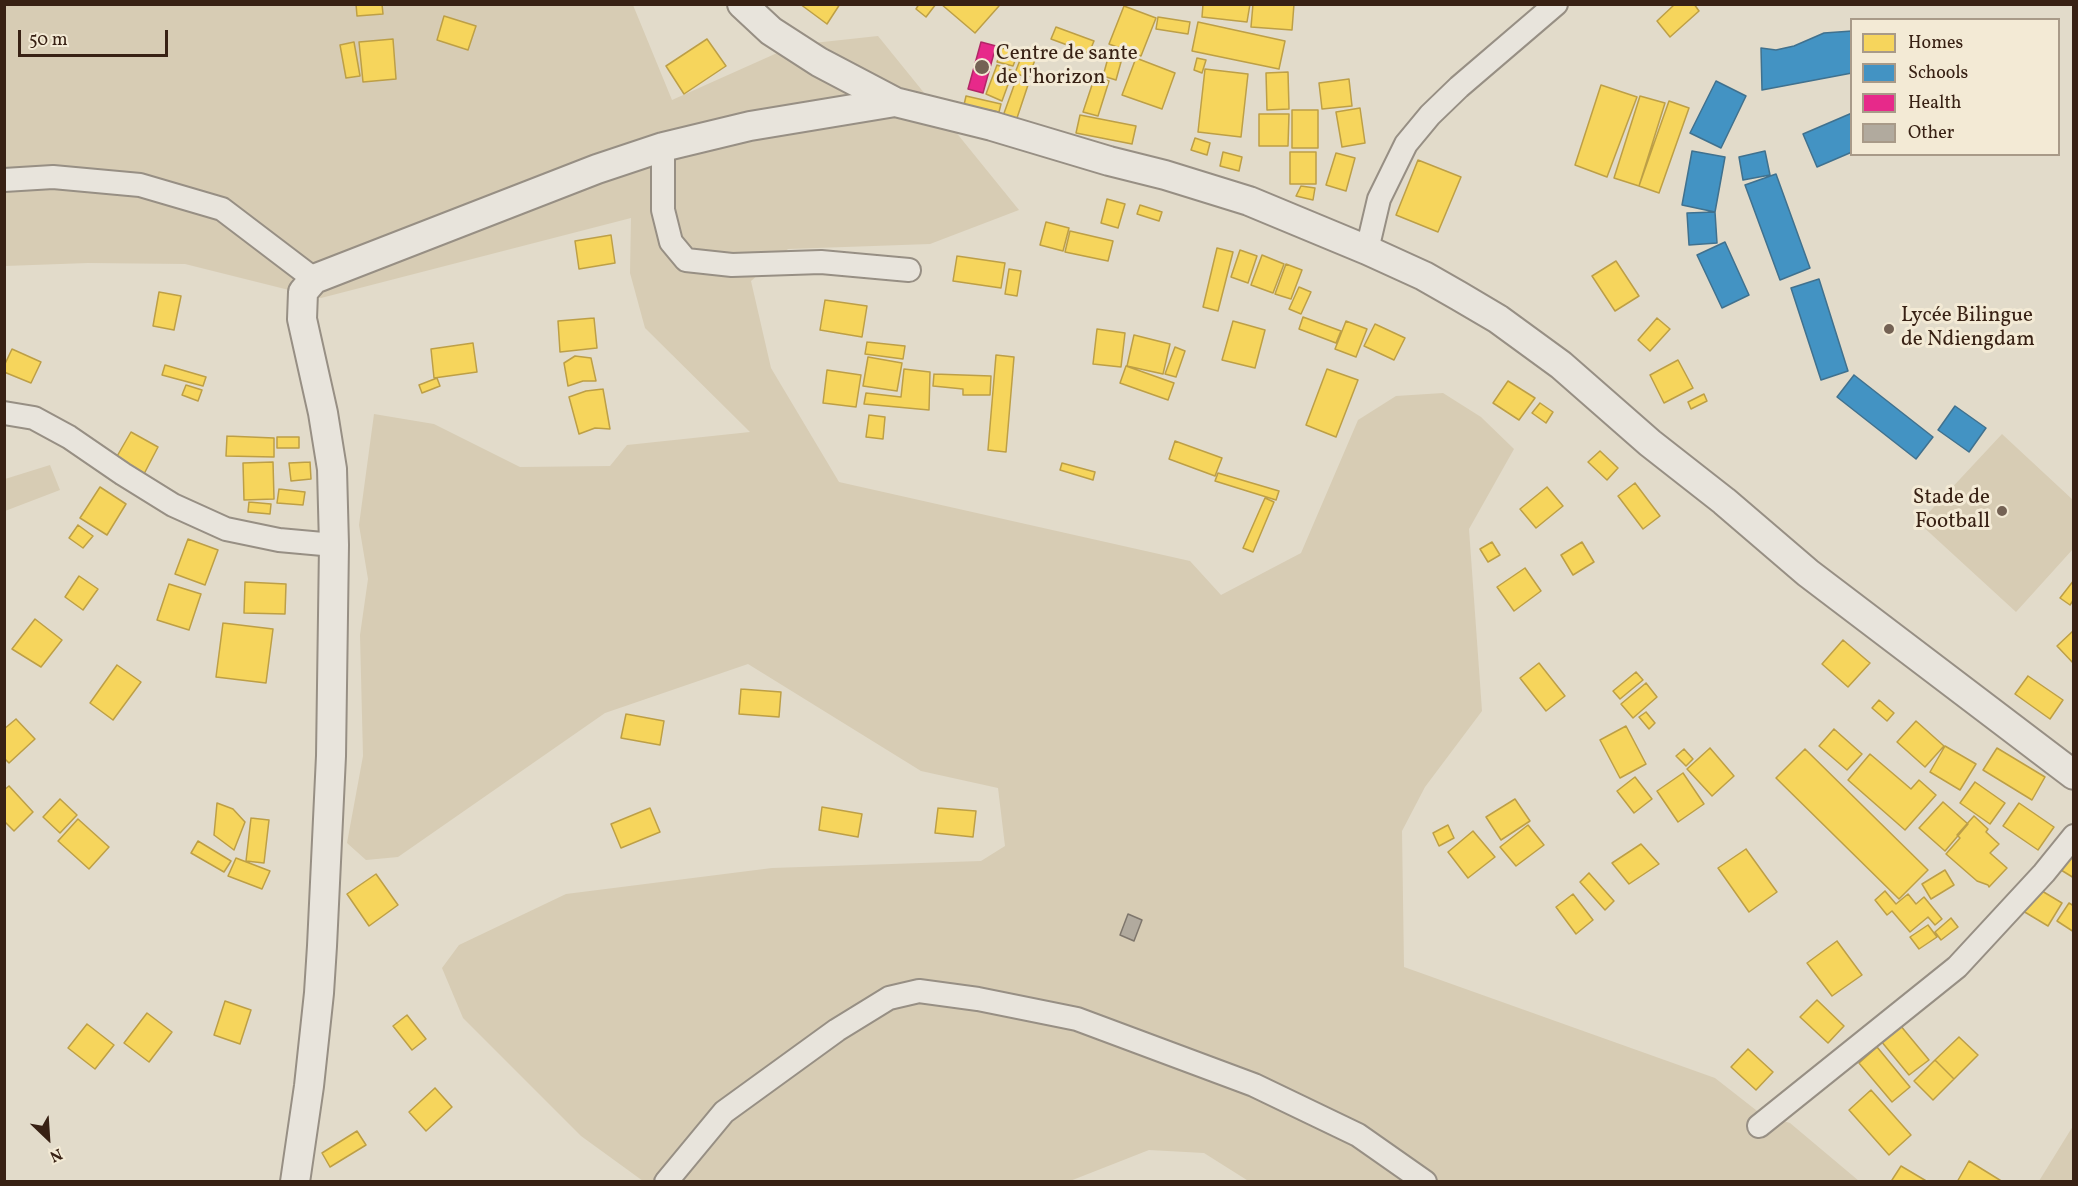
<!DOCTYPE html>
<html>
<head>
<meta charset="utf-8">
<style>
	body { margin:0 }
	#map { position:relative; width:2078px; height:1186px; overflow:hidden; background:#e2dbca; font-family:Vollkorn,serif }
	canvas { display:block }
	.frame { position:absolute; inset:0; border:6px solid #382114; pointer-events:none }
	.legend { position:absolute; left:1850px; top:18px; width:210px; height:138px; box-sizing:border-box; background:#f3ead5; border:2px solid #a89a88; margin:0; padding:8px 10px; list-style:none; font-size:18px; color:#382114 }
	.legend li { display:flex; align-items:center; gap:12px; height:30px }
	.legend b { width:30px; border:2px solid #a89a88 }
	.north { position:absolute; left:18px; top:1108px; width:60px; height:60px; -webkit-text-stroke:4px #f3ead5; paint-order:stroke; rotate:155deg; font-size:16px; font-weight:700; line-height:24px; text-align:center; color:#382114 }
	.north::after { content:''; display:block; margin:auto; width:21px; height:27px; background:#382114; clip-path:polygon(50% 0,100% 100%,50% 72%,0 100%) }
	.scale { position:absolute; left:18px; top:30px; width:150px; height:27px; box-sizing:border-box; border:3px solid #382114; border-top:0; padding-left:8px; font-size:18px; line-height:21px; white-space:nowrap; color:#382114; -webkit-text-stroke:4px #f3ead5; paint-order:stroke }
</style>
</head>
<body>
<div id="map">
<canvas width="2078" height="1186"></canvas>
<div class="frame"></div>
<ul class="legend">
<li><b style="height:16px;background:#f6d55c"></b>Homes</li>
<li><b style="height:16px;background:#4393c3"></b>Schools</li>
<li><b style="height:16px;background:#e7298a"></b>Health</li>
<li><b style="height:16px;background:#b1aa9e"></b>Other</li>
</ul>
<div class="north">N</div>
<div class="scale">50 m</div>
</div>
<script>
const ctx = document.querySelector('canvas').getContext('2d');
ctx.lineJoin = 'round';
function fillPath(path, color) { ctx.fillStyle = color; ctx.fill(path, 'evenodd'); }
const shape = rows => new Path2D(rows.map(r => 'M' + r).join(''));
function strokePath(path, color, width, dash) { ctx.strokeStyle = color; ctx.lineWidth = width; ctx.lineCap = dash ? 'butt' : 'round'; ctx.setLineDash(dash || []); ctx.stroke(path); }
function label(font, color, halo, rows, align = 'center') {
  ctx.font = font + ' Vollkorn,serif'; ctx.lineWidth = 6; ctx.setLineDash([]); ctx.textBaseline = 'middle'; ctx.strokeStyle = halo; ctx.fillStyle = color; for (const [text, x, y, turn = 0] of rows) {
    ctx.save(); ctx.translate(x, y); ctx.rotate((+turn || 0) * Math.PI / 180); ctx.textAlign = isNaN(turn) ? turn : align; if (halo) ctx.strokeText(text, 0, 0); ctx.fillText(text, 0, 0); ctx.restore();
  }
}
fillPath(shape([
	[4,5,633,5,672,100,795,45,878,36,1019,210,930,244,788,249,751,281,771,368,839,482,1190,561,1221,595,1301,553,1358,420,1396,396,1443,393,1481,417,1514,449,1469,529,1482,711,1425,787,1402,831,1404,967,1715,1078,1761,1114,1790,1123,1859,1181,1250,1182,1204,1153,1149,1150,1070,1181,643,1181,581,1136,463,1018,442,968,459,945,566,894,772,868,981,861,1005,846,998,788,921,771,748,664,605,713,398,857,366,860,347,843,363,756,360,635,368,579,359,525,374,414,434,424,520,467,610,466,627,445,750,432,645,328,630,273,631,218,321,298,185,264,88,263,5,266],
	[2002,434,2073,500,2073,549,2016,612,1919,523],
	[50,465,60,490,5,511,5,479],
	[2073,1126,2073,1181,2039,1181]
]), '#d7ccb4');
const homes = shape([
	[356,4,382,4,383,14,357,16,356,4],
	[800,4,840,4,827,24,800,4],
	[919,4,936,4,926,17,916,9,919,4],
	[941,4,997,4,999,6,975,33,941,4],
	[1203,4,1250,4,1247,22,1202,17,1203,4],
	[1253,4,1294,4,1292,30,1251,27,1253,4],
	[1675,4,1694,4,1699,11,1670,37,1657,21,1675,4],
	[1124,6,1156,18,1141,56,1109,44,1124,6],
	[444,16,476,26,468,50,437,40,444,16],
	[1158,17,1190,22,1188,34,1156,29,1158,17],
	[1198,22,1285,41,1279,69,1192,51,1198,22],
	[1056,27,1094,41,1089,53,1051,39,1056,27],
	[393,39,396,79,363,82,359,42,393,39],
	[707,39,726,66,684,94,666,66,707,39],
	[354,42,360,76,346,78,340,45,354,42],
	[1002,48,1018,53,1013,66,997,62,1002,48],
	[1022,55,1035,60,1028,78,1015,73,1022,55],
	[1108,58,1121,62,1116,80,1103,76,1108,58],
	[1136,58,1175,73,1162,109,1122,95,1136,58],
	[1197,58,1206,60,1202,73,1194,70,1197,58],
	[997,65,1013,71,1002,101,986,94,997,65],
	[1205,69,1248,74,1241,137,1198,132,1205,69],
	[1288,72,1289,109,1267,110,1266,73,1288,72],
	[1095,76,1109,81,1098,116,1083,112,1095,76],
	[1349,79,1352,106,1322,109,1319,83,1349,79],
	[1016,80,1028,85,1016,121,1003,116,1016,80],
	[1601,85,1637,97,1607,177,1575,165,1601,85],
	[966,96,1001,104,999,112,964,105,966,96],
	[1640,96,1665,103,1639,186,1614,178,1640,96],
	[1669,101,1689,108,1659,193,1639,186,1669,101],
	[1360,108,1365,143,1342,147,1336,112,1360,108],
	[1292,110,1318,110,1318,148,1292,148,1292,110],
	[1259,114,1289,114,1288,146,1259,146,1259,114],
	[1080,115,1136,126,1132,144,1076,133,1080,115],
	[1195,138,1210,143,1207,155,1191,150,1195,138],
	[1223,152,1242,157,1239,171,1220,166,1223,152],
	[1290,152,1316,152,1316,184,1290,184,1290,152],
	[1336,153,1355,158,1346,191,1326,185,1336,153],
	[1418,160,1461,177,1438,232,1396,215,1418,160],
	[1301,186,1315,188,1313,200,1296,196,1301,186],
	[1107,199,1125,204,1118,228,1101,223,1107,199],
	[1140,205,1162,212,1159,221,1137,214,1140,205],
	[1046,222,1069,228,1063,251,1040,245,1046,222],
	[1070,231,1113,241,1108,261,1065,252,1070,231],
	[611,235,615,263,579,269,575,241,611,235],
	[1217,248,1233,252,1218,311,1203,307,1217,248],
	[1240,250,1257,256,1248,283,1231,277,1240,250],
	[1262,255,1284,264,1273,293,1251,285,1262,255],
	[957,256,1005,263,1001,288,953,281,957,256],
	[1616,261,1639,296,1615,311,1592,276,1616,261],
	[1286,264,1302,270,1291,299,1275,294,1286,264],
	[1009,269,1021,271,1017,296,1005,294,1009,269],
	[1299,287,1311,292,1301,314,1289,309,1299,287],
	[159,292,181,296,174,330,153,326,159,292],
	[825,300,867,306,862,337,820,330,825,300],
	[1303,317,1341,331,1336,343,1299,329,1303,317],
	[594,318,597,348,560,352,558,321,594,318],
	[1657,318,1670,329,1650,351,1638,340,1657,318],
	[1233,321,1265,330,1255,368,1222,360,1233,321],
	[1346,321,1367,329,1356,357,1335,349,1346,321],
	[1375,324,1405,338,1394,360,1364,346,1375,324],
	[1097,329,1125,333,1121,367,1093,364,1097,329],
	[1134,335,1170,344,1163,374,1127,366,1134,335],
	[867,342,905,346,903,359,865,354,867,342],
	[473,343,477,372,434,378,431,349,473,343],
	[1175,347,1185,351,1176,377,1165,374,1175,347],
	[12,349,41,362,31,383,4,372,4,366,12,349],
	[996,355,1014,357,1006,452,988,450,996,355],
	[575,356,591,358,596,381,583,381,568,386,564,363,575,356],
	[868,357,902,363,897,391,863,386,868,357],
	[1678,360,1693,388,1664,403,1650,375,1678,360],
	[165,365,206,377,203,386,162,375,165,365],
	[1126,366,1174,383,1168,400,1120,383,1126,366],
	[904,369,930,372,929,410,864,404,866,393,901,397,904,369],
	[1327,369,1358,380,1336,437,1306,425,1327,369],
	[827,370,861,375,856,407,823,403,827,370],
	[934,374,991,376,990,395,963,395,963,389,933,386,934,374],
	[437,378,440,386,422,393,419,385,437,378],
	[1508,381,1535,398,1519,420,1493,403,1508,381],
	[186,385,202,390,198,401,182,395,186,385],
	[603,389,610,429,595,428,579,434,569,397,586,391,603,389],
	[1704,394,1707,401,1691,409,1688,402,1704,394],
	[1540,403,1553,412,1546,423,1532,413,1540,403],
	[869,415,885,417,883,439,866,437,869,415],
	[131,432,158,447,144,474,116,458,131,432],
	[227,436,274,438,274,457,226,456,227,436],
	[277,437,299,437,299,448,277,448,277,437],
	[1175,441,1222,458,1215,476,1169,459,1175,441],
	[1600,451,1618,468,1607,480,1588,462,1600,451],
	[273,462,274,499,244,500,243,463,273,462],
	[310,462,311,479,291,481,289,463,310,462],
	[1062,463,1095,472,1093,480,1060,470,1062,463],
	[1218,473,1279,491,1276,500,1215,481,1218,473],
	[1635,483,1660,516,1643,529,1618,496,1635,483],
	[100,487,126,504,107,535,80,518,100,487],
	[1547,487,1563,506,1536,528,1520,509,1547,487],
	[279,489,305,492,303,505,277,503,279,489],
	[1265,498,1274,502,1253,552,1243,548,1265,498],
	[249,502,271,504,270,514,248,512,249,502],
	[78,525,93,536,83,548,69,538,78,525],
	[188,539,218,550,205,585,175,574,188,539],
	[1492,542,1500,555,1488,562,1480,549,1492,542],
	[1582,542,1594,562,1573,575,1561,555,1582,542],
	[1525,568,1541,591,1514,611,1497,587,1525,568],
	[79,576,98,589,83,610,65,597,79,576],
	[2074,580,2074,599,2070,605,2060,598,2074,580],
	[245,582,286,584,285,614,244,613,245,582],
	[169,584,201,594,189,630,157,620,169,584],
	[35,619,62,640,41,667,12,649,35,619],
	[223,623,273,629,266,683,216,677,223,623],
	[2074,630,2074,664,2057,646,2074,630],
	[1843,640,1870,663,1848,687,1822,664,1843,640],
	[1539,663,1565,696,1546,711,1520,678,1539,663],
	[117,665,141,682,113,720,90,703,117,665],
	[1636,672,1643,680,1620,699,1613,691,1636,672],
	[2028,676,2063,700,2050,719,2015,694,2028,676],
	[1646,683,1657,697,1633,718,1621,704,1646,683],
	[741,689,781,692,779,717,739,714,741,689],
	[1879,700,1894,713,1887,721,1872,708,1879,700],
	[1646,712,1655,723,1649,729,1639,717,1646,712],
	[626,714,664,721,660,745,621,738,626,714],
	[16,719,35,739,9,763,4,758,4,729,16,719],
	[1916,721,1944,746,1925,767,1897,742,1916,721],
	[1626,726,1646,764,1620,778,1600,740,1626,726],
	[1834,729,1862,754,1847,770,1819,746,1834,729],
	[1945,746,1976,764,1960,790,1930,772,1945,746],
	[1710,748,1734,776,1712,796,1687,769,1710,748],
	[1997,748,2045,777,2032,800,1983,770,1997,748],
	[1684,749,1693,759,1686,766,1676,756,1684,749],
	[1805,749,1928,870,1899,899,1776,778,1805,749],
	[1870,754,1911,789,1919,780,1936,795,1905,830,1848,780,1870,754],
	[1683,773,1704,804,1678,822,1657,791,1683,773],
	[1635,777,1652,799,1634,813,1617,791,1635,777],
	[1975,782,2005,803,1990,824,1960,803,1975,782],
	[9,786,33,812,14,831,4,821,4,790,9,786],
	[60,799,77,815,60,833,43,817,60,799],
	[1515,799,1530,821,1501,840,1486,817,1515,799],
	[1943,802,1968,824,1945,851,1919,828,1943,802],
	[217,803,233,809,245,822,234,850,214,835,217,803],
	[2019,803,2054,827,2038,850,2003,826,2019,803],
	[822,807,862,814,858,837,819,830,822,807],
	[650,808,660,832,621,848,611,824,650,808],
	[938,808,976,811,973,837,935,833,938,808],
	[1974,816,1988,829,1986,832,1999,844,1990,853,2007,868,1989,887,1988,885,1977,881,1946,854,1960,838,1957,835,1974,816],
	[251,818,269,820,264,863,246,861,251,818],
	[78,819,109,847,89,869,58,841,78,819],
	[1448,825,1454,838,1439,846,1433,833,1448,825],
	[1528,825,1544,845,1516,866,1500,847,1528,825],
	[1473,831,1495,857,1468,878,1448,852,1473,831],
	[198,841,231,861,224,872,191,853,198,841],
	[1641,844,1659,864,1629,884,1612,863,1641,844],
	[1746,849,1777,892,1749,912,1718,868,1746,849],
	[2074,850,2074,878,2061,870,2074,850],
	[236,858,270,871,262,889,228,876,236,858],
	[1945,870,1954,885,1931,899,1922,884,1945,870],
	[1589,873,1614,901,1605,910,1580,882,1589,873],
	[376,874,398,905,369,926,347,894,376,874],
	[2037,888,2062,903,2048,926,2023,911,2037,888],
	[1885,891,1896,904,1908,894,1916,904,1924,897,1942,919,1935,925,1928,917,1910,932,1892,911,1887,915,1875,900,1885,891],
	[1573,894,1593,920,1576,934,1556,907,1573,894],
	[2069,903,2074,906,2074,932,2057,921,2069,903],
	[1951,918,1958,927,1941,940,1935,932,1951,918],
	[1928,925,1937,937,1919,949,1910,937,1928,925],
	[1837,941,1862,975,1832,996,1807,963,1837,941],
	[1817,1000,1844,1026,1828,1043,1800,1017,1817,1000],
	[225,1001,251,1010,240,1044,214,1035,225,1001],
	[147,1013,172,1032,149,1062,124,1043,147,1013],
	[407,1015,426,1039,412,1050,393,1026,407,1015],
	[87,1024,114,1045,95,1069,68,1048,87,1024],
	[1900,1025,1929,1060,1909,1075,1881,1041,1900,1025],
	[1959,1037,1978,1055,1954,1079,1935,1060,1959,1037],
	[1877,1047,1910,1087,1892,1102,1859,1063,1877,1047],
	[1748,1049,1773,1072,1756,1090,1731,1067,1748,1049],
	[1935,1060,1954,1079,1933,1100,1914,1081,1935,1060],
	[435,1088,452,1107,426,1131,409,1112,435,1088],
	[1871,1090,1911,1135,1889,1155,1849,1110,1871,1090],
	[357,1131,366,1145,330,1167,322,1153,357,1131],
	[1969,1161,2003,1182,1957,1182,1969,1161],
	[1901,1166,1928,1182,1895,1182,1892,1180,1901,1166]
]);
fillPath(homes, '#f6d55c');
strokePath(homes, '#bd9f46', 1.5);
const schools = shape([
	[1852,31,1852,73,1762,90,1761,48,1776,50,1794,46,1824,33,1852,31],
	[1716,81,1746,96,1721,148,1690,133,1716,81],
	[1852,113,1852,152,1817,167,1803,134,1852,113],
	[1692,151,1725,157,1715,212,1682,205,1692,151],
	[1765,151,1770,175,1743,180,1739,157,1765,151],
	[1776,174,1810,268,1780,280,1745,185,1776,174],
	[1715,212,1717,243,1689,245,1687,213,1715,212],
	[1725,242,1749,295,1722,308,1697,255,1725,242],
	[1819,279,1848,371,1821,380,1791,288,1819,279],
	[1854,375,1933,437,1916,459,1837,397,1854,375],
	[1955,406,1986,428,1969,452,1938,430,1955,406]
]);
fillPath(schools, '#4393c3');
strokePath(schools, '#40718e', 1.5);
const health = shape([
	[981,42,996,46,983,93,968,89,981,42]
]);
fillPath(health, '#e7298a');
strokePath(health, '#b22767', 1.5);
const building = shape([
	[1128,914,1142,920,1134,941,1120,935,1128,914]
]);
fillPath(building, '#b1aa9e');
strokePath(building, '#7e766c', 1.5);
const minor = shape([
	[663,147,663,210,671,242,686,260,732,265,821,262,909,270],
	[4,180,53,177,140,185,222,209,314,279],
	[1367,250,1379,199,1406,144,1430,115,1459,87,1556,4],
	[4,413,34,418,69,437,123,474,173,505,226,529,279,540,334,545],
	[1759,1126,1957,967,2044,873,2074,836],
	[666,1182,724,1112,837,1030,889,998,919,991,978,999,1077,1019,1254,1085,1358,1135,1425,1182]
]);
const tertiary = shape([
	[742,4,771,31,819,62,895,102,992,126,1109,161,1165,175,1249,201,1367,250,1424,276,1459,296,1498,319,1561,365,1650,443,1724,501,1808,573,2074,775],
	[295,1182,309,1086,319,993,322,946,331,756,334,545,332,469,323,413,302,319,303,292,314,279,597,169,663,147,750,126,895,102]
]);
strokePath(minor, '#978f84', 26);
strokePath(tertiary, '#978f84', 32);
strokePath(minor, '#e8e4dc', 22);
strokePath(tertiary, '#e8e4dc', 28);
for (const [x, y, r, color] of [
	[982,67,8,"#746254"],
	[1889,329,6,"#746254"],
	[2002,511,6,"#746254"]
]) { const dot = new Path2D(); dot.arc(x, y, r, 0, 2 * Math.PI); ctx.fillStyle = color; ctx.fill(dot); strokePath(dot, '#f3ead5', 2); }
label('21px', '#382114', '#f3ead5', [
	["Centre de sante",996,55],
	["de l'horizon",996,79],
	["Lycée Bilingue",1901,317],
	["de Ndiengdam",1901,341],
	["Stade de",1990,499,"right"],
	["Football",1990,523,"right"]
], 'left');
</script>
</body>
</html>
